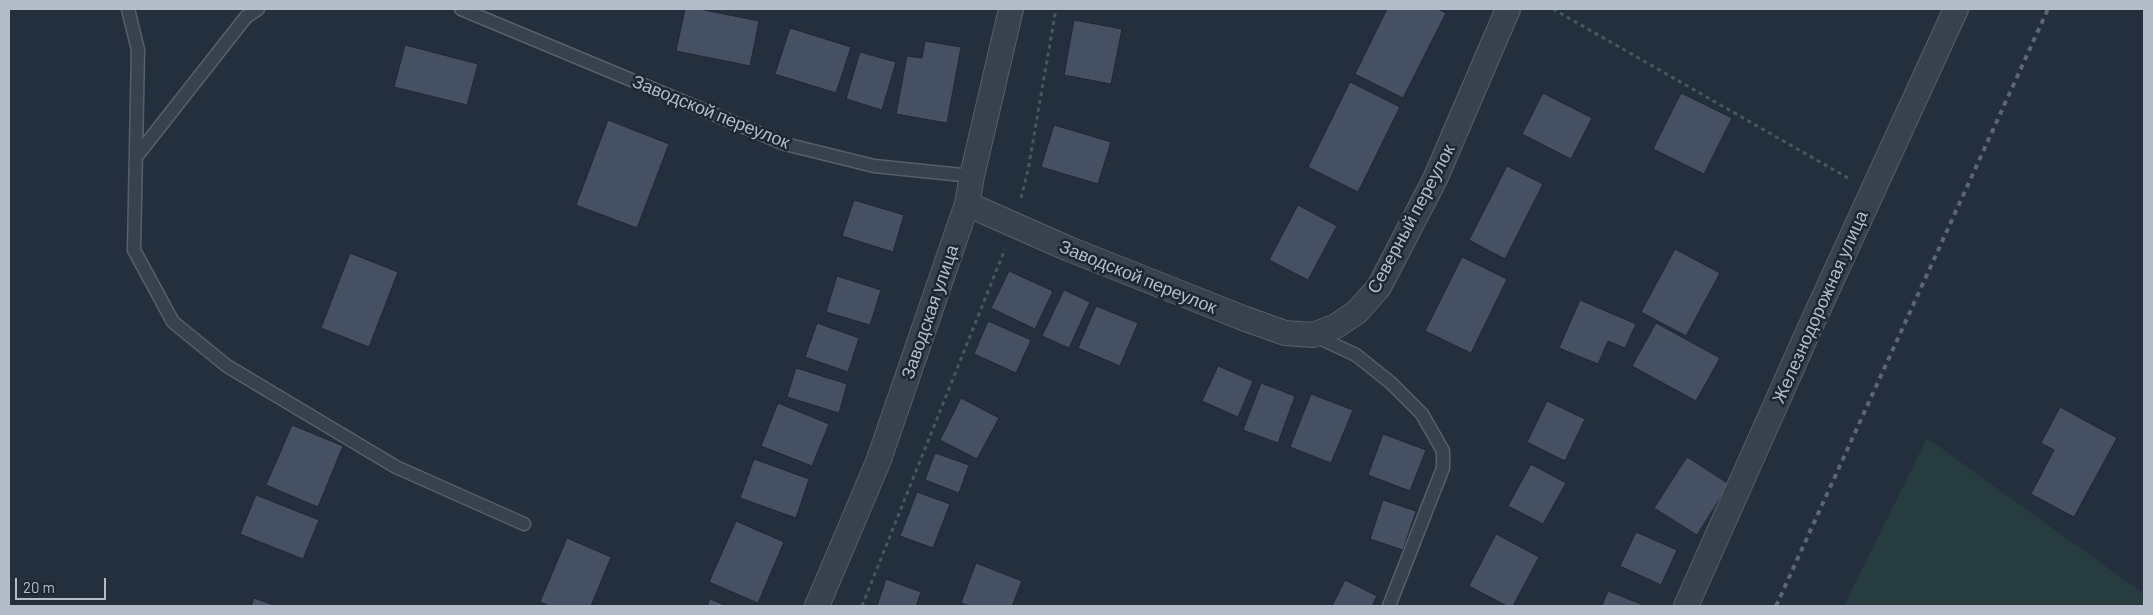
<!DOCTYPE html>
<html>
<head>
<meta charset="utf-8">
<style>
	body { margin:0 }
	#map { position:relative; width:2153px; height:615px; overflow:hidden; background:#242f3e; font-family:Barlow,sans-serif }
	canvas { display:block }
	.frame { position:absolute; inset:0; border:10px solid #b4bcc9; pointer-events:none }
	.scale { position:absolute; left:15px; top:578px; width:91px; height:22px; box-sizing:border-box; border:2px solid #b4bcc9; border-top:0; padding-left:6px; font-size:15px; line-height:18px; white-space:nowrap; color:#b4bcc9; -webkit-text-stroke:4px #1d2633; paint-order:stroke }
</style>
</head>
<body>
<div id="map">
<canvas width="2153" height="615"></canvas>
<div class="frame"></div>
<div class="scale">20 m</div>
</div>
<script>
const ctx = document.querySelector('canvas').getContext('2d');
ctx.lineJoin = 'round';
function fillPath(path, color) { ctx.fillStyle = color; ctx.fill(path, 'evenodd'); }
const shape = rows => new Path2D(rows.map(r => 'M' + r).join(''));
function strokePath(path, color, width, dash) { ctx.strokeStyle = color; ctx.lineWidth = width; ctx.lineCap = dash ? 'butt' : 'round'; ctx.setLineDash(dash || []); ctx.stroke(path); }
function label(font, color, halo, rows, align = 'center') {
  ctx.font = font + ' Barlow,sans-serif'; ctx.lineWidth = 5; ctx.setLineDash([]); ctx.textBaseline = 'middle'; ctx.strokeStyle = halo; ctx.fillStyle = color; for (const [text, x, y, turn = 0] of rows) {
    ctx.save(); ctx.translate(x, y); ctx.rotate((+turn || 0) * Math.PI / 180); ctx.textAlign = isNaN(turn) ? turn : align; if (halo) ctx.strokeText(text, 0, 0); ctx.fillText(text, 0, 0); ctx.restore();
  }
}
fillPath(shape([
	[1927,438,2144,594,2144,606,1844,606]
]), '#263c3f');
const building = shape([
	[685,9,699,9,759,21,750,66,676,51,685,9],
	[1387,9,1438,9,1446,13,1403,98,1355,74,1387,9],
	[1074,20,1122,29,1111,84,1064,75,1074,20],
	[790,28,851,47,836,93,775,74,790,28],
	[925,41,961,47,947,123,896,114,907,56,922,58,925,41],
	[405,45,478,64,467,105,394,87,405,45],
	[860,52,896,62,882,110,846,99,860,52],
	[1350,82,1400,107,1358,192,1308,167,1350,82],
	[1543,93,1592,118,1571,159,1522,134,1543,93],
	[1681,93,1732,118,1704,174,1653,149,1681,93],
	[608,120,669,144,637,228,576,205,608,120],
	[1054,125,1111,142,1098,184,1041,167,1054,125],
	[1507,166,1543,184,1505,259,1469,240,1507,166],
	[854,200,904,215,893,252,842,236,854,200],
	[1298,205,1337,226,1308,280,1269,260,1298,205],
	[1675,249,1720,273,1686,336,1641,312,1675,249],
	[350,253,398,272,369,347,321,328,350,253],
	[1462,257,1507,279,1471,353,1425,331,1462,257],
	[1009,271,1053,291,1035,329,991,308,1009,271],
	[837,276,881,290,870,325,826,312,837,276],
	[1064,290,1090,302,1069,348,1042,336,1064,290],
	[1580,300,1636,324,1625,348,1608,341,1598,364,1559,348,1580,300],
	[1096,306,1138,323,1120,366,1078,348,1096,306],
	[988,321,1031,340,1016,373,974,354,988,321],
	[817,323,859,338,848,372,805,357,817,323],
	[1656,323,1720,358,1696,401,1632,366,1656,323],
	[1218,366,1253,381,1238,417,1202,401,1218,366],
	[796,368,847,384,839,413,787,397,796,368],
	[1261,383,1295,396,1278,443,1243,430,1261,383],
	[1311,394,1353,410,1331,463,1290,447,1311,394],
	[961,398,999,418,977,459,940,440,961,398],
	[1547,401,1585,419,1565,461,1527,442,1547,401],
	[778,403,829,424,812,466,761,446,778,403],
	[2060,407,2117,438,2074,517,2031,494,2054,450,2041,443,2060,407],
	[292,425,343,446,318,507,266,485,292,425],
	[1383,434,1426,450,1410,491,1368,475,1383,434],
	[935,453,969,465,959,493,925,480,935,453],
	[1687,457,1729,484,1697,535,1654,508,1687,457],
	[754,459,809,479,796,518,740,498,754,459],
	[1531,464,1566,483,1543,524,1508,506,1531,464],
	[917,492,950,504,933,548,900,536,917,492],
	[256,495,319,520,303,559,240,534,256,495],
	[1383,500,1416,511,1403,550,1370,539,1383,500],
	[736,521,784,542,758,603,709,582,736,521],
	[1636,532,1677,550,1661,585,1620,566,1636,532],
	[1496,534,1539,557,1513,606,1507,606,1469,586,1496,534],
	[567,538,611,557,591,606,550,606,540,602,567,538],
	[976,563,1022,581,1012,606,970,606,961,603,976,563],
	[886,579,921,592,916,606,877,606,886,579],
	[1345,580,1377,596,1372,606,1332,606,1345,580],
	[1608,591,1646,606,1602,606,1608,591],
	[254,598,277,606,251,606,254,598],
	[710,599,727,606,707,606,710,599]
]);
fillPath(building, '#455162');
strokePath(building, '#1f2835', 1);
const service = shape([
	[128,9,138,50,134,250,173,322,227,366,396,467,524,524],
	[461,9,785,144,874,166,972,176],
	[136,157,246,17,258,9],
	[1313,335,1356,355,1391,383,1422,414,1443,451,1443,468,1389,606]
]);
const minor = shape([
	[967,204,1069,249,1243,318,1285,333,1313,335,1336,326,1357,312,1379,287,1435,179,1508,9],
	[817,606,878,462,967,204,972,176,1011,9],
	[1686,606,1808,332,1956,9]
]);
strokePath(service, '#565f6c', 15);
strokePath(minor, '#565f6c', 26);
strokePath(shape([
	[1553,9,1848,178],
	[1021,198,1028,170,1056,9],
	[862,606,1005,249]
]), '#44595c', 3, [4, 4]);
strokePath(service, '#38414e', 12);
strokePath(minor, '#38414e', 24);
strokePath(shape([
	[1776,606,2048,9]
]), '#5a6575', 4, [5, 5]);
label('18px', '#b4bcc9', '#1d2633', [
	["Заводской переулок",711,112,22],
	["Северный переулок",1411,219,-62],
	["Заводской переулок",1138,277,22],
	["Железнодорожная улица",1820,307,-66],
	["Заводская улица",930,312,-71]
]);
</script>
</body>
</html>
